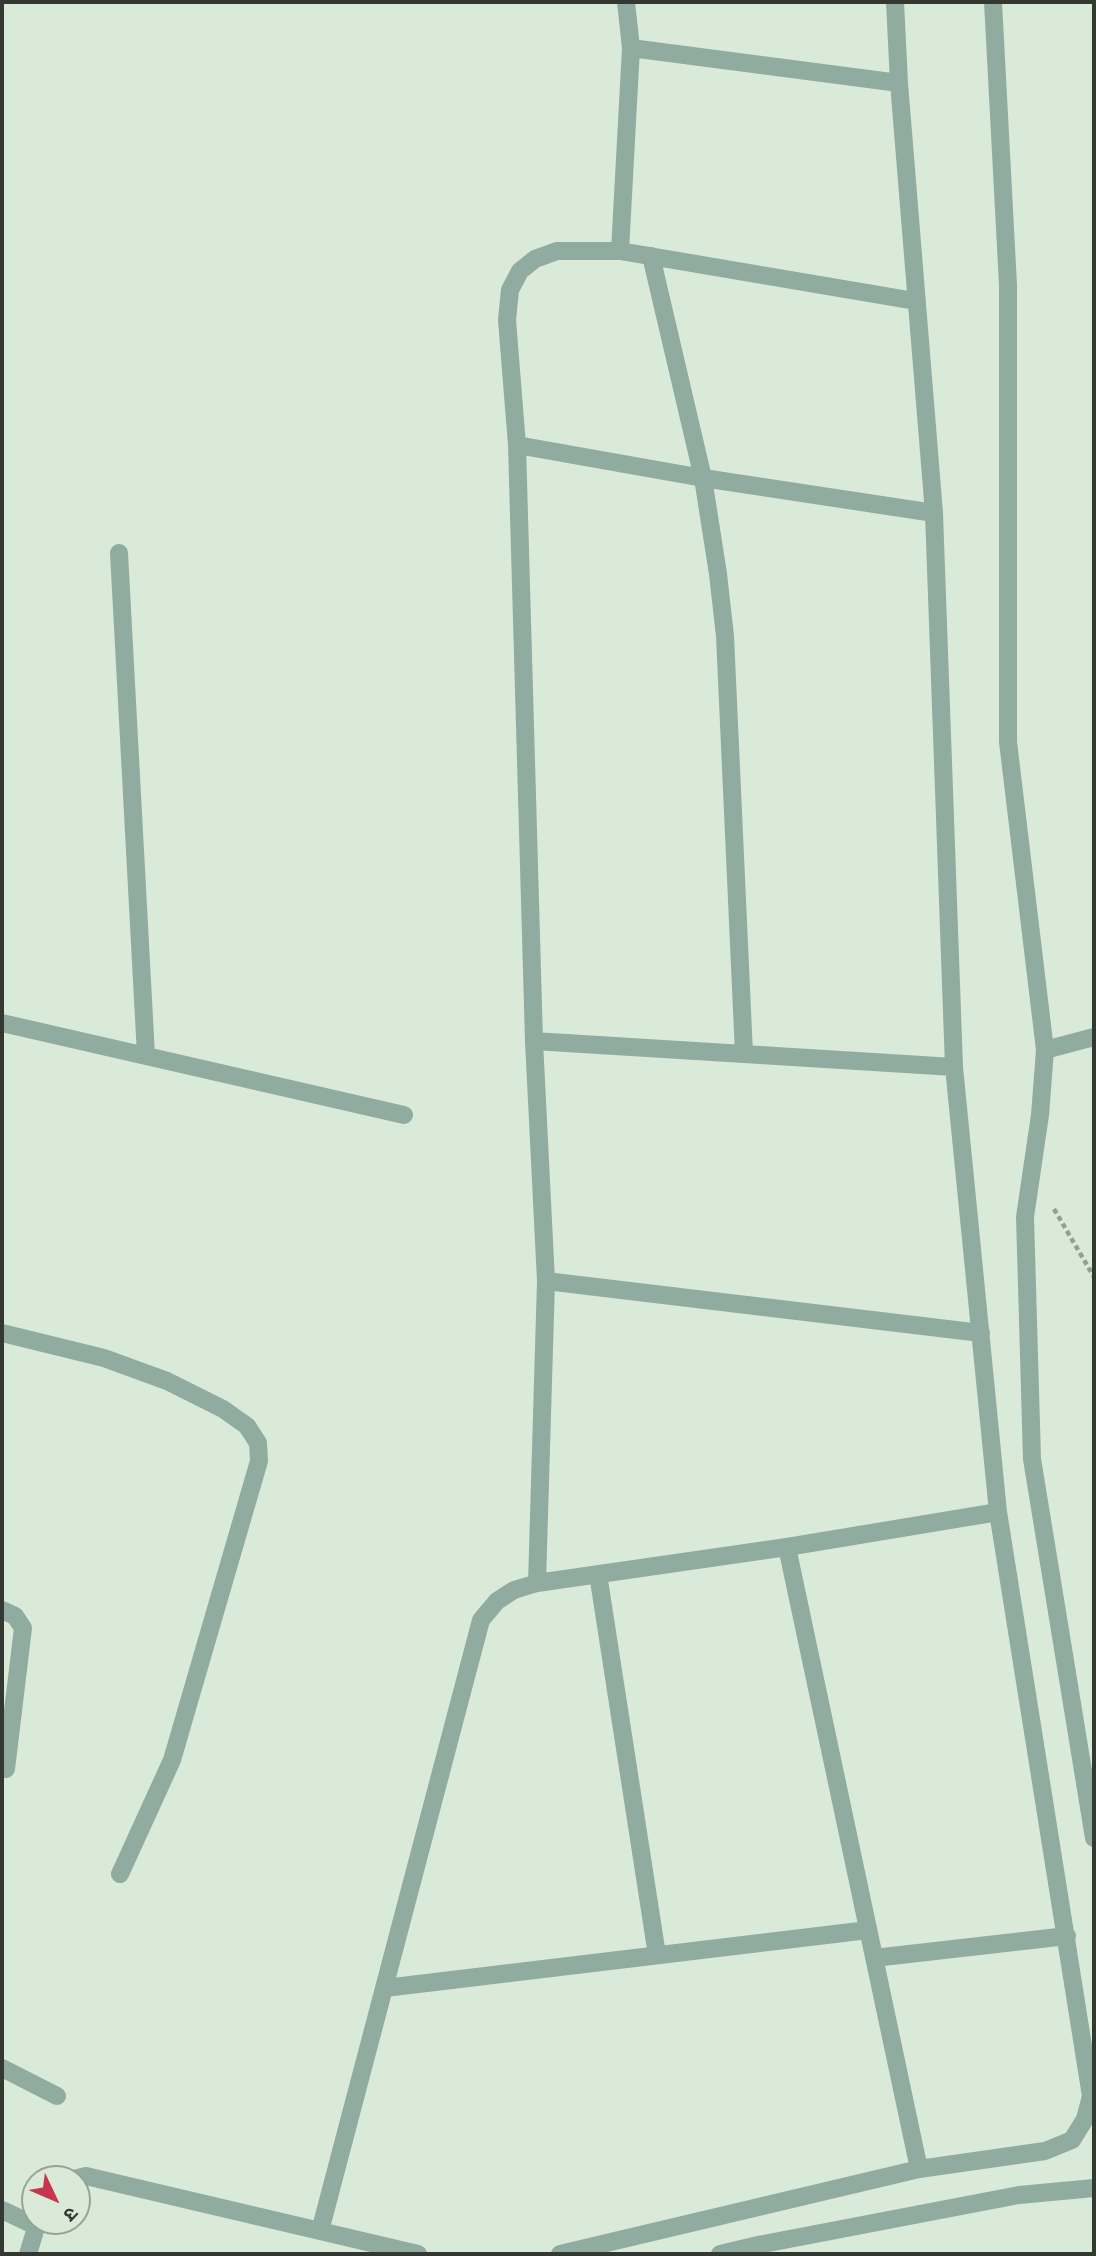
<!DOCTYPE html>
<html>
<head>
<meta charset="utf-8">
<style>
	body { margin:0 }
	#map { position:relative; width:1096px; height:2256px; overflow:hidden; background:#daead8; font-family:"Alegreya Sans","Noto Sans Devanagari",sans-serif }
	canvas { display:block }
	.frame { position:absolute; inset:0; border:4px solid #333932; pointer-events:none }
	.north { position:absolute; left:21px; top:2165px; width:70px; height:70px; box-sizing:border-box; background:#daead8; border:2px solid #97a396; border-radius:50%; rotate:134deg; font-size:19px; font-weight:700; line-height:28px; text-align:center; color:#333932 }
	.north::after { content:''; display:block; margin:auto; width:24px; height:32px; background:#c63651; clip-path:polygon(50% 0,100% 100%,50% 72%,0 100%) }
</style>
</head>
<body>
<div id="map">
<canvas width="1096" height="2256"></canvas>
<div class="frame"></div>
<div class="north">उ</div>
</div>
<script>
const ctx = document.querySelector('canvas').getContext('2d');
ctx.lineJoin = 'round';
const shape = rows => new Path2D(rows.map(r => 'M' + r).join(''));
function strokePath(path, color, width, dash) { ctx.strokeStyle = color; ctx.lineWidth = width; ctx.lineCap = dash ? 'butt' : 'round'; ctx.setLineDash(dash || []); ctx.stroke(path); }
strokePath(shape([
	[1054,1209,1094,1277]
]), '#949f92', 4.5, [5, 3.5]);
strokePath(shape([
	[993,2,1008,285,1008,742,1045,1050,1040,1115,1025,1217,1032,1459,1094,1838],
	[631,48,899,83],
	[620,251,631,48,626,2],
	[651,256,703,478,718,574,725,636,744,1054],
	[517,445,703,478,934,513],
	[119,553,146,1055],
	[2,1023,404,1115],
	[534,1041,954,1067],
	[1045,1050,1094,1037],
	[546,1281,981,1333],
	[2,1333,104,1358,167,1381,223,1409,247,1426,258,1443,259,1461,172,1760,120,1874],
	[787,1547,919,2169],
	[598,1574,657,1955],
	[537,1583,546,1281,534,1041,517,445,507,320,510,290,520,271,535,259,557,251,620,251,915,301],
	[2,1610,15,1616,23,1628,6,1769],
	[874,1958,1067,1936],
	[385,1988,868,1930],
	[2,2068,57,2096],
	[74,2179,86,2176,418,2254],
	[2,2210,36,2226],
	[320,2231,481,1620,497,1601,514,1590,537,1583,787,1547,998,1512],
	[28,2254,38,2221],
	[560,2254,919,2169,1045,2151,1072,2140,1085,2119,1091,2096,998,1512,954,1067,934,513,899,83,895,2],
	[720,2254,758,2245,1019,2195,1094,2188]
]), '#90aca1', 18);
</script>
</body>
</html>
